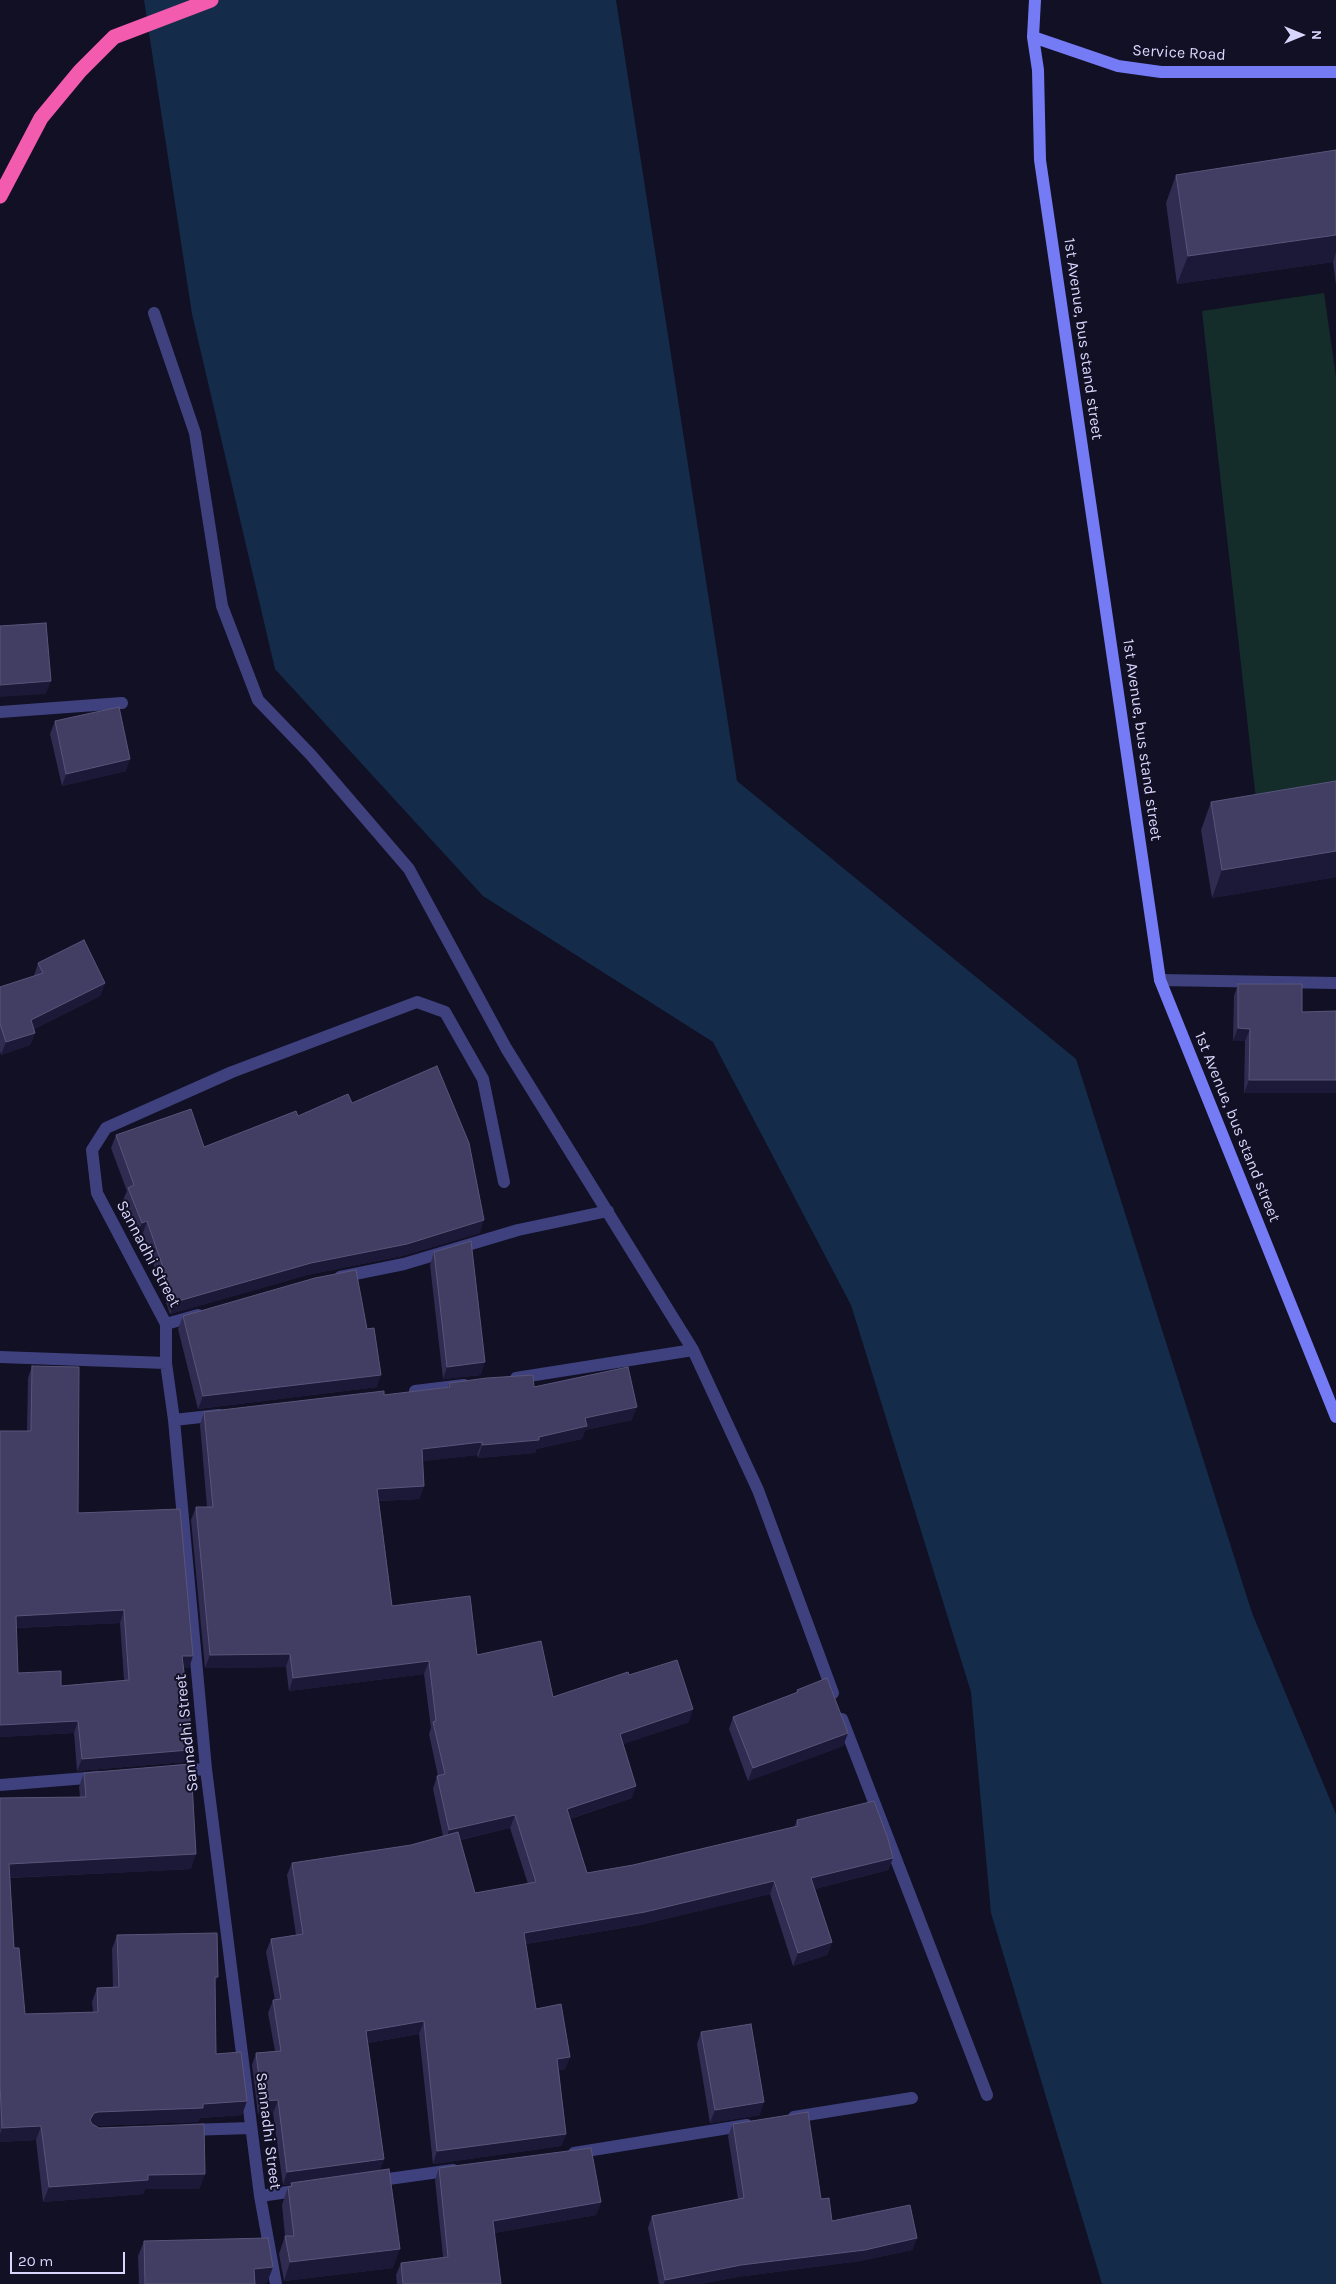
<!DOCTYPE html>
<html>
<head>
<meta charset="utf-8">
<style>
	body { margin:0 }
	#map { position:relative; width:1336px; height:2284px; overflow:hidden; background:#121024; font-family:Karla,sans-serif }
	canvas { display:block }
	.north { position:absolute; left:1276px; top:10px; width:50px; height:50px; -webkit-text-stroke:4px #121024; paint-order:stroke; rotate:90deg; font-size:14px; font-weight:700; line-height:20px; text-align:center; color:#d8d6fc }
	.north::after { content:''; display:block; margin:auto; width:18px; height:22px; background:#d8d6fc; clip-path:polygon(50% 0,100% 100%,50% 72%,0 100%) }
	.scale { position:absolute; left:10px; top:2252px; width:115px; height:22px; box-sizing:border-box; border:2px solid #d8d6fc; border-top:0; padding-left:6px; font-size:15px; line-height:18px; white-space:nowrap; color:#d8d6fc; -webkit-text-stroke:4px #121024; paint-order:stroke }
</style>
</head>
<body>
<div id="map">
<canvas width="1336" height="2284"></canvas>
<div class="north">N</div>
<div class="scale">20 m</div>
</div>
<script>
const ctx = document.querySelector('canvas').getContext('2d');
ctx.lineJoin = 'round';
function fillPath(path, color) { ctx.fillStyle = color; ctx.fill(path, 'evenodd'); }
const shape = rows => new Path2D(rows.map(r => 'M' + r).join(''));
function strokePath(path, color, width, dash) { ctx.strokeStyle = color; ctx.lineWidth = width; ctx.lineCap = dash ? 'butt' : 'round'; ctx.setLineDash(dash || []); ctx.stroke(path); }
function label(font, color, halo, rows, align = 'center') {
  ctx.font = font + ' Karla,sans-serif'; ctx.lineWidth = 4; ctx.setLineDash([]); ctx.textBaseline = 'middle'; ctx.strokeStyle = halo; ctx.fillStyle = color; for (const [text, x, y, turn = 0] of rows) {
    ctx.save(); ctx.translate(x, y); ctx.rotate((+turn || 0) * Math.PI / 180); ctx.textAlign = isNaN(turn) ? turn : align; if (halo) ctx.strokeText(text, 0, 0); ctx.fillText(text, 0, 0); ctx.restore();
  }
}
fillPath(shape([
	[1324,293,1336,377,1336,794,1257,809,1202,311]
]), '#142d2b');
fillPath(shape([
	[144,0,616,0,737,781,1076,1059,1252,1613,1336,1814,1336,2284,1102,2284,991,1913,971,1692,851,1305,713,1042,483,896,275,669,192,314]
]), '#142c4a');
strokePath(shape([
	[154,313,195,433,222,606,258,700,311,755,409,869,506,1048,693,1350,758,1490,833,1693],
	[0,712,122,703],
	[1160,980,1336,983],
	[340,1277,404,1264,518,1230,608,1211],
	[166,1324,198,1315],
	[0,1357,166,1363],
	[516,1378,693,1350],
	[415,1391,464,1385],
	[174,1420,219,1415],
	[842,1719,987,2095],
	[174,1771,206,1769],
	[0,1785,99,1777],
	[794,2117,912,2098],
	[188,2130,251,2128],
	[574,2153,747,2125],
	[374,2181,453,2170],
	[260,2196,302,2190],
	[276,2284,260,2196,206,1769,174,1420,166,1363,166,1324,97,1193,92,1150,106,1128,232,1072,417,1002,445,1012,483,1079,504,1182]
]), '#3f417f', 12);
strokePath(shape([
	[1035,0,1033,37,1038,70,1040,160,1160,980,1336,1417],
	[1033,37,1118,66,1161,72,1336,72]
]), '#757bf4', 12);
strokePath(shape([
	[0,196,41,118,80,71,114,37,211,0]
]), '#f25bae', 15);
fillPath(shape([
	[1336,150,1336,285,1333,262,1177,284,1166,203,1176,175],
	[55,721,126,771,62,786,50,734],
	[1336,781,1336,877,1212,898,1201,830,1211,802],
	[38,963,105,983,100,996,34,1029,35,1033,30,1045,1,1055,0,1051,0,987,34,976],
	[1238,984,1302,1012,1336,1093,1244,1093,1245,1041,1233,1041,1234,996],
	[352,1103,480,1233,402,1256,307,1275,170,1314,143,1233,137,1235,123,1200,127,1191,111,1148,116,1135,204,1147,298,1116],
	[434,1252,481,1375,443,1379,430,1265],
	[183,1316,377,1387,198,1409,178,1329],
	[32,1366,78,1513,189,1668,183,1668,189,1745,185,1762,77,1771,74,1733,0,1737,27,1431,28,1378],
	[120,1623,124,1680,61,1686,18,1673,16,1628],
	[449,1383,534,1387,632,1420,585,1430,582,1439,536,1449,535,1453,478,1458,477,1455,422,1461,424,1486,419,1499,379,1501,392,1606,477,1655,553,1697,629,1675,689,1722,623,1744,632,1798,570,1819,587,1873,633,1865,794,1827,797,1820,893,1858,888,1870,815,1889,832,1942,827,1955,793,1966,770,1894,640,1925,526,1944,536,2009,570,2057,565,2069,559,2070,566,2134,561,2146,433,2164,419,2034,368,2043,384,2159,380,2170,393,2268,284,2281,279,2254,285,2236,282,2205,288,2187,290,2186,291,2184,283,2185,273,2113,258,2114,252,2065,256,2053,275,2051,268,2013,273,2000,275,2000,266,1952,271,1939,296,1935,287,1875,292,1863,411,1845,443,1836,433,1789,437,1776,438,1776,429,1734,431,1728,424,1674,289,1691,286,1667,205,1668,191,1520,196,1507,207,1507,200,1425,204,1412,384,1395,448,1387],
	[510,1828,528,1884,475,1893,460,1840],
	[797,1690,848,1733,843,1746,748,1781,729,1729,733,1717,796,1693],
	[84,1773,191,1869,10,1878,14,1948,25,2014,93,2012,92,2002,97,1988,113,1988,112,1949,117,1935,215,1985,216,2054,242,2115,200,2118,198,2122,94,2126,205,2174,199,2189,145,2189,143,2194,43,2202,36,2140,0,2142,0,1798,80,1797,79,1787],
	[701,2032,760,2115,710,2123,697,2044],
	[733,2124,821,2199,832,2221,917,2238,912,2250,860,2261,737,2277,700,2284,659,2284,648,2228,652,2216,738,2199,728,2136],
	[439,2168,601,2202,596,2215,494,2233,501,2284,397,2284,396,2275,401,2263,443,2257,435,2180],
	[144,2241,267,2283,256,2284,139,2284,138,2256]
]), '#302b50');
fillPath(shape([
	[1336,235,1336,252,1333,262,1177,284,1188,256],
	[51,681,46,694,0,697,0,685],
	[130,759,126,771,62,786,66,774],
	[1336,851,1336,877,1212,898,1222,870],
	[105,983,100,996,26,1033,31,1020],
	[1238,1028,1250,1029,1245,1041,1233,1041],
	[35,1033,30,1045,1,1055,6,1042],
	[1249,1080,1336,1080,1336,1093,1244,1093],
	[484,1220,480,1233,402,1256,307,1275,170,1314,175,1302,311,1263],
	[147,1221,143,1233,137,1235,142,1223],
	[485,1362,481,1375,443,1379,447,1367],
	[381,1375,377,1387,198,1409,203,1396],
	[637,1407,632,1420,585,1430,582,1439,536,1449,535,1453,478,1458,482,1445,585,1418],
	[482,1442,477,1455,417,1462,422,1449],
	[424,1486,419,1499,372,1501,377,1489],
	[124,1610,120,1623,11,1628,16,1616],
	[290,1654,286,1667,205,1668,210,1655],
	[182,1656,193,1656,189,1668,177,1668],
	[429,1661,424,1674,289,1691,293,1678],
	[693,1709,689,1722,615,1747,620,1734],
	[78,1721,74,1733,0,1737,0,1725],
	[848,1733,843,1746,748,1781,753,1768],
	[188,1736,192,1736,188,1748],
	[189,1750,185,1762,77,1771,82,1759],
	[636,1786,632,1798,563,1821,567,1809],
	[515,1815,510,1828,445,1843,449,1830],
	[196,1854,191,1869,4,1878,9,1864],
	[893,1858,888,1870,807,1891,811,1878],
	[774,1881,770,1894,640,1925,519,1945,524,1933],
	[832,1942,827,1955,793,1966,798,1953],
	[215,1977,218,1977,213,1991],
	[424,2021,419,2034,361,2044,366,2031],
	[570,2057,565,2069,553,2071,557,2059],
	[278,2100,273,2113,258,2114,262,2101],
	[247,2101,242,2115,200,2118,198,2122,93,2126,88,2127,90,2120,94,2113,98,2112],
	[764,2102,760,2115,710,2123,715,2110],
	[41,2126,36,2140,0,2142,0,2134,2,2128],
	[566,2134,561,2146,433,2164,437,2151],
	[384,2159,380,2171,283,2185,287,2172],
	[205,2174,199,2189,145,2189,143,2194,43,2202,49,2187,148,2175],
	[601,2202,596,2215,488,2234,493,2221],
	[917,2238,912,2250,860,2261,737,2277,700,2284,664,2284,665,2280,741,2265],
	[400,2249,393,2268,284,2281,290,2262],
	[273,2267,267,2283,249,2284,254,2269]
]), '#1c1837');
const building = shape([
	[1336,150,1336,235,1188,256,1176,175,1336,150],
	[46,623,51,681,0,685,0,626,46,623],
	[119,707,130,759,66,774,55,721,119,707],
	[1336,781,1336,851,1222,870,1211,802,1336,781],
	[84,940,105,983,31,1020,35,1033,6,1042,0,1024,0,987,43,973,38,963,84,940],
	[1238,984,1302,984,1302,1012,1336,1011,1336,1080,1249,1080,1250,1029,1238,1028,1238,984],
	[437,1066,469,1143,484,1220,407,1244,311,1263,175,1302,147,1221,142,1223,128,1188,134,1185,116,1135,191,1109,204,1147,296,1111,298,1116,348,1094,352,1103,437,1066],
	[471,1241,485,1362,447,1367,434,1252,471,1241],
	[356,1270,367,1329,374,1328,381,1375,203,1396,183,1316,315,1278,356,1270],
	[32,1366,79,1367,78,1513,180,1509,193,1656,182,1656,192,1736,188,1736,189,1750,82,1759,78,1721,0,1725,0,1431,31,1431,32,1366],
	[124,1610,129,1680,61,1686,61,1671,18,1673,16,1616,124,1610],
	[628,1367,637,1407,585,1418,587,1426,539,1437,539,1440,482,1445,482,1442,422,1449,424,1486,377,1489,392,1606,470,1596,477,1655,541,1641,553,1697,628,1672,629,1675,677,1660,693,1709,620,1734,636,1786,567,1809,587,1873,633,1865,798,1826,797,1820,874,1801,888,1839,893,1858,811,1878,832,1942,798,1953,774,1881,645,1912,524,1933,536,2009,561,2004,570,2057,557,2059,566,2134,437,2151,424,2021,366,2031,384,2159,287,2172,278,2100,262,2101,256,2053,281,2051,273,2000,281,1999,271,1939,303,1934,292,1863,411,1845,458,1832,475,1893,536,1882,515,1815,449,1830,437,1776,445,1774,433,1722,436,1721,429,1661,293,1678,290,1654,210,1655,196,1507,213,1507,204,1412,384,1391,384,1395,450,1387,449,1383,487,1378,533,1375,534,1387,628,1367],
	[827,1678,848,1733,753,1768,733,1717,798,1692,797,1690,827,1678],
	[191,1764,196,1854,9,1864,14,1948,19,1948,25,2014,98,2012,97,1988,119,1987,117,1935,217,1933,218,1977,215,1977,216,2054,241,2052,247,2101,203,2104,203,2108,98,2112,94,2113,90,2120,92,2124,99,2128,204,2124,205,2174,148,2175,148,2180,49,2187,41,2126,2,2128,0,2084,0,1798,86,1797,84,1773,191,1764],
	[751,2024,764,2102,715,2110,701,2032,751,2024],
	[808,2112,821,2199,829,2198,832,2221,910,2205,917,2238,865,2250,741,2265,665,2280,652,2216,744,2198,733,2124,808,2112],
	[591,2148,601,2202,493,2221,501,2284,403,2284,401,2263,448,2257,439,2168,591,2148],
	[389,2169,400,2249,290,2262,285,2236,294,2236,288,2187,292,2186,291,2183,389,2169],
	[268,2238,273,2267,254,2269,255,2284,145,2284,144,2241,268,2238]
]);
fillPath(building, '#423d62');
strokePath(building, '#59557a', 1);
label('16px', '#d8d6fc', '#121024', [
	["Service Road",1179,53,3],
	["1st Avenue, bus stand street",1083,339,82],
	["1st Avenue, bus stand street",1142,740,82],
	["1st Avenue, bus stand street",1237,1127,68],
	["Sannadhi Street",148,1254,62],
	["Sannadhi Street",187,1733,-96],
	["Sannadhi Street",268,2131,83]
]);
</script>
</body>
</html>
